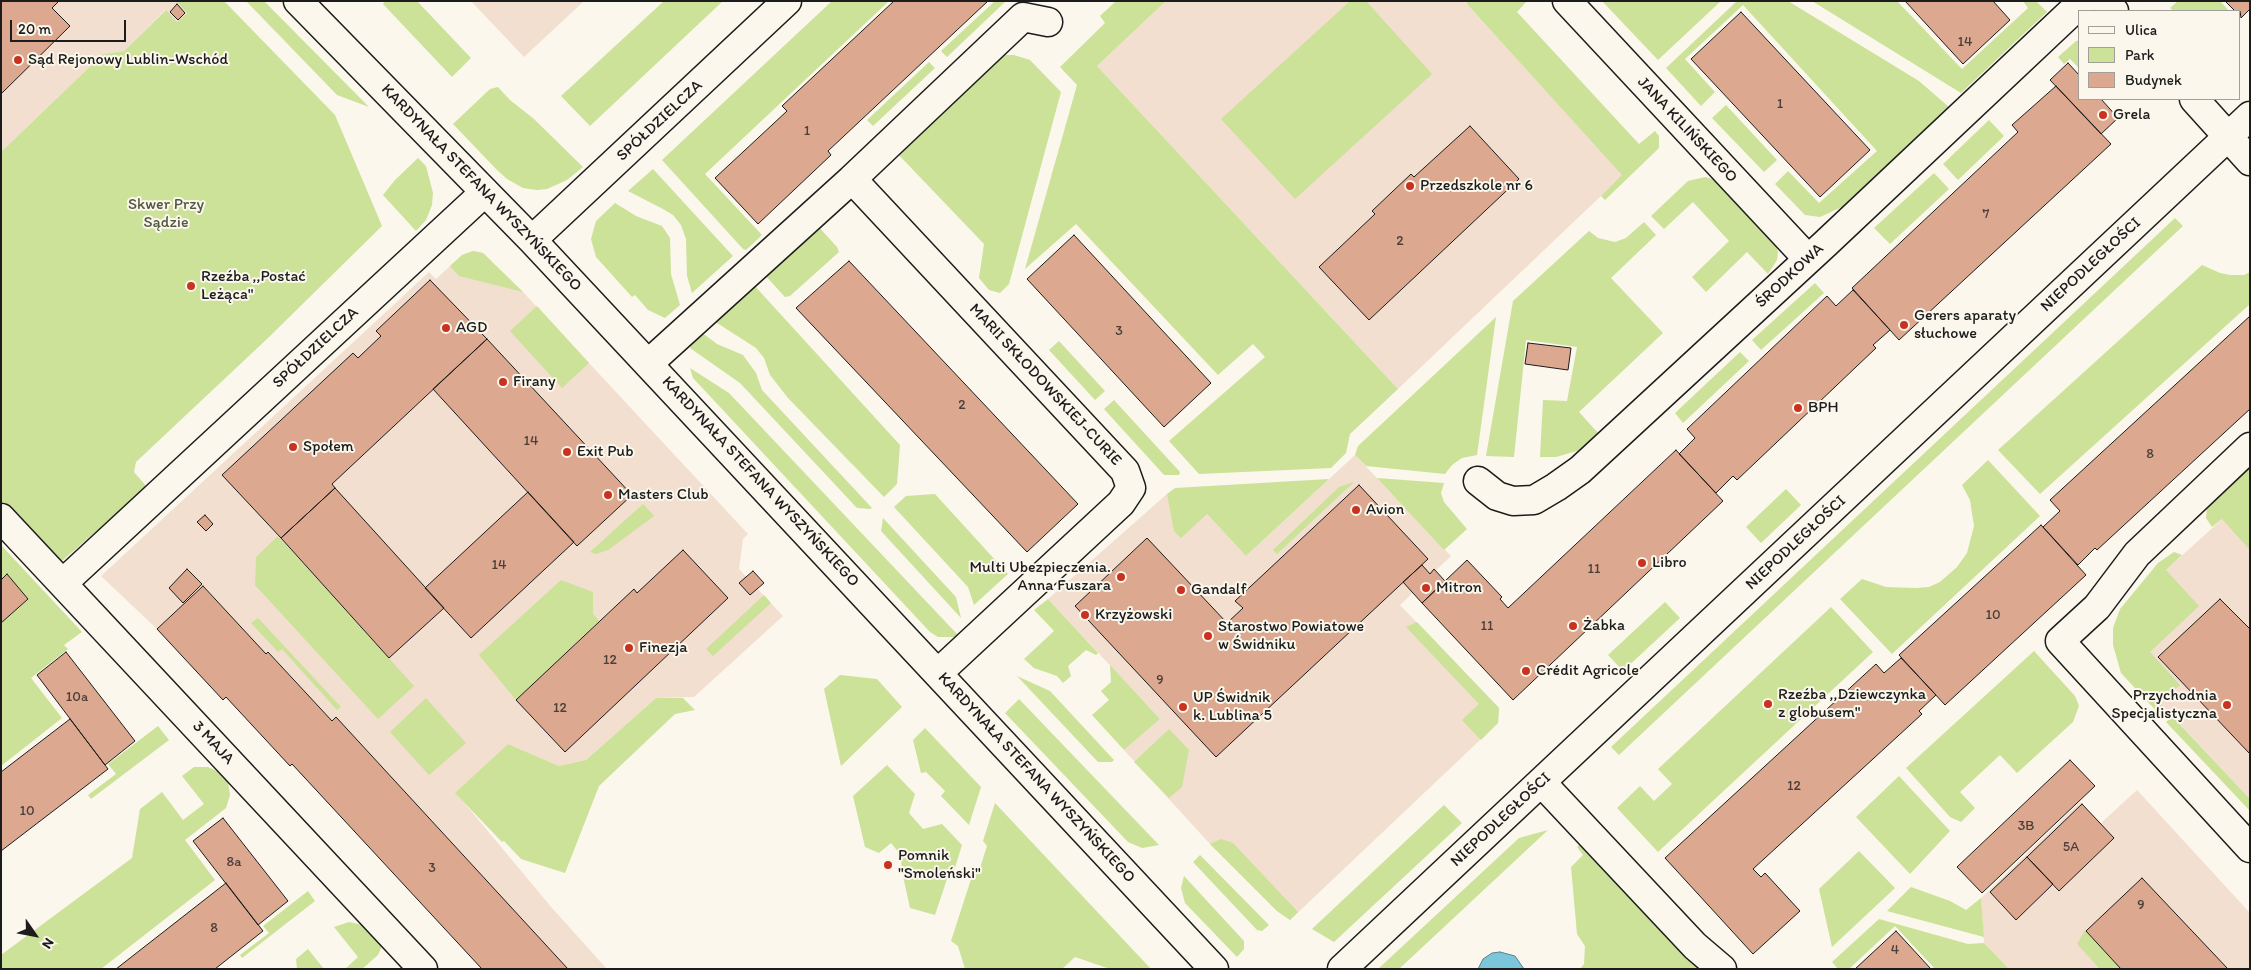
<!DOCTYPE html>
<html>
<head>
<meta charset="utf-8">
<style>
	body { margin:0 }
	#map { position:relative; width:2251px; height:970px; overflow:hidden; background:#fbf7ec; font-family:Itim,sans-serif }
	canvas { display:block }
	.frame { position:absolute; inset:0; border:2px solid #1c1c1c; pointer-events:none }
	.legend { position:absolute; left:2078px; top:10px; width:162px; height:90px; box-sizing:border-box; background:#fbf7ec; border:1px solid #a29f99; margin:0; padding:6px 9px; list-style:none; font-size:15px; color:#1c1c1c }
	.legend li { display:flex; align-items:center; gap:10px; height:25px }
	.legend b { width:25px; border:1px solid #a29f99 }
	.north { position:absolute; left:10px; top:910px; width:50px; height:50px; -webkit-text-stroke:4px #fbf7ec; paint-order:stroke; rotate:123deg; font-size:14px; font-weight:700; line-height:20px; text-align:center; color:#1c1c1c }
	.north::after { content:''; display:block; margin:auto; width:18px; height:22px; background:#1c1c1c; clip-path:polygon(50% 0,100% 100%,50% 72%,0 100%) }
	.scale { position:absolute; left:10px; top:20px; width:116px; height:22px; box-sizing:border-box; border:2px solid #1c1c1c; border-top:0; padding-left:6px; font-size:15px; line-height:18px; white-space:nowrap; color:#1c1c1c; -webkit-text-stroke:4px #fbf7ec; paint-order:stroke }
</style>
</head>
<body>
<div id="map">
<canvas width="2251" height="970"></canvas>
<div class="frame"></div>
<ul class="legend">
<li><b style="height:6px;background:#fbf7ec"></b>Ulica</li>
<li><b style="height:14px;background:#cbe298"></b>Park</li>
<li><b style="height:14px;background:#dca890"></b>Budynek</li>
</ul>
<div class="north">N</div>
<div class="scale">20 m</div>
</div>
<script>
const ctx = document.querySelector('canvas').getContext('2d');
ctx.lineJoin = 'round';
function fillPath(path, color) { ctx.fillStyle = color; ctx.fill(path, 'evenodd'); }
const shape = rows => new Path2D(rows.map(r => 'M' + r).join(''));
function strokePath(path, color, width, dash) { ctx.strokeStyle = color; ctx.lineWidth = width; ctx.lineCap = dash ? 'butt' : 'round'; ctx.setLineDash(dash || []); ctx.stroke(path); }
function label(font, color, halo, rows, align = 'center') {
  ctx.font = font + ' Itim,sans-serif'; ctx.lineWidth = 4; ctx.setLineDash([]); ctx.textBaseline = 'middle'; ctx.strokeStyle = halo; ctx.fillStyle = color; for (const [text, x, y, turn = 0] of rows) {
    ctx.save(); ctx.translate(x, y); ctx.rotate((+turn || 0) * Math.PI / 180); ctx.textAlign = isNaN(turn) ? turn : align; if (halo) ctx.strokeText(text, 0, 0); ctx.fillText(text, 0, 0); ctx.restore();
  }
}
fillPath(shape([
	[1,1,176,1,187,13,177,22,165,10,124,51,103,54,1,152],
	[471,1,584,1,524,57],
	[1166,1,1464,1,1623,175,1398,389,1097,66],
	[473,251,483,253,523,292,748,534,743,539,739,569,783,616,694,697,656,698,586,760,559,766,508,744,456,793,552,908,607,969,568,969,336,717,332,721,269,652,266,654,203,586,157,629,101,576,429,272,436,279,462,255],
	[1355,455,1451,556,1400,605,1499,708,1498,723,1290,920,1277,911,1210,844,1124,750,1160,719,1048,599,1167,494,1207,514,1246,556],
	[2250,494,2250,799,2124,664,2166,570],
	[2137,790,2250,913,2250,969,2009,969,1984,943,1981,898,2080,802,2101,823]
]), '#f2dfd0');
fillPath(shape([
	[176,1,224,1,335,115,382,226,268,338,136,462,134,472,147,487,63,560,57,563,1,507,1,152,103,54,124,51,166,10,177,22,187,13],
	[246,1,264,1,369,107,337,95],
	[385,1,417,1,471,58,452,77,383,4],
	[664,1,723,1,590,126,561,96],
	[832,1,889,1,705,174,762,235,746,250,743,249,662,160],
	[995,1,1005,2,947,57,941,51],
	[1116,1,1166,1,1097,66,1398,389,1350,434,1346,453,1331,468,1199,474,1169,441,1265,357,1253,344,1218,375,1076,224,1025,269,1077,85,1060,67,1105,23,1100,16],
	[1350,1,1366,1,1432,74,1295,199,1221,119],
	[1468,1,1527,1,1517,12,1639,144,1655,131,1659,136,1659,148,1605,200,1601,196,1622,175,1466,3],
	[1602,1,1721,1,1658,60],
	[1737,1,1788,1,1919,81,1949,107,1842,207,1820,217,1805,215,1775,184,1788,171,1819,203,1877,151,1743,5,1685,59,1715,92,1701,106,1666,68],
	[1812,1,1897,1,1962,69,2028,8,2023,1,2036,1,2047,12,1961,93],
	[2178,1,2220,1,2229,11,2174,11,2170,8],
	[2080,40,2080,69,2070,59,2064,64,2058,57,2076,41],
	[1000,55,1014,55,1030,60,1061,92,1009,284,1000,293,989,290,979,278,984,244,895,151],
	[929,62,935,68,873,126,867,120],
	[498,87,510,100,534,119,583,167,567,180,547,189,537,190,523,188,507,179,497,170,453,124,490,89],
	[1726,105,1777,160,1764,172,1712,118],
	[1989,120,2004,136,1958,180,1943,164],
	[418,158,426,166,433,193,432,205,426,220,416,231,383,195,395,180],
	[653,169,733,256,692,293,687,276,686,239,681,225,673,215,663,209,628,191],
	[1934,173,1949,189,1890,244,1874,228],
	[1705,177,1720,181,1775,243,1778,252,1777,260,1768,274,1747,252,1706,292,1692,277,1729,241,1693,202,1664,229,1651,216,1688,181],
	[615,203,636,216,662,226,670,238,671,274,680,305,665,318,648,310,635,295,632,297,596,257,591,239,596,221],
	[2175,218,2183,226,1619,755,1611,747],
	[1644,222,1656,235,1611,278,1663,333,1579,412,1599,434,1577,451,1556,457,1540,457,1543,400,1567,401,1577,347,1526,340,1514,457,1486,456,1513,301,1589,231,1598,238,1615,242,1626,238],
	[816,224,837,247,839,252,790,296,785,297,763,273],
	[473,251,483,253,523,292,459,276,450,266,462,255],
	[2202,265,2220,273,2230,275,2244,275,2250,272,2250,304,2040,494,1998,450],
	[1815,283,1824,293,1761,350,1752,340],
	[753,284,900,445,897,484,884,497,788,398,770,375,764,358,756,348,714,321],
	[537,306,589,363,562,388,510,331],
	[1496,317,1477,455,1462,458,1452,465,1445,474,1366,466,1355,455,1358,446],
	[701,332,717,344,743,355,756,373,762,390,872,508,870,509,857,508,740,383,690,348,692,340],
	[1059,341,1105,391,1095,400,1049,350],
	[1740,352,1749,361,1683,423,1675,413],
	[690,368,729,393,957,634,956,637,938,637,930,632,693,378],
	[1114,400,1180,472,1179,475,1164,475,1104,409],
	[1988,460,2040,516,1892,654,1840,599,1862,579,1886,587,1916,588,1929,587,1940,582,1957,567,1967,553,1974,526,1970,500,1962,485],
	[2250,467,2250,550,2222,519,2212,527,2206,518,2207,508,2215,499],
	[1377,478,1444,483,1441,493,1444,502,1467,529,1444,550],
	[1329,479,1246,556,1207,514,1181,538,1174,531,1167,494,1175,488],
	[1354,482,1277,554,1273,550,1339,487],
	[1786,489,1801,505,1761,543,1746,527],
	[935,494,1008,574,974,605,968,587,894,507,906,496],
	[643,504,654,516,608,550,596,554,590,552],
	[883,518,956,597,961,618,881,531],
	[278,536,414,686,378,719,255,585,256,557],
	[1,545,82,632,64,645,68,649,31,678,62,718,1,766],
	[2174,552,2182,555,2166,570,2199,606,2150,652,2180,685,2160,703,2165,708,2159,714,2121,673,2113,645,2113,628,2120,609,2125,603,2158,563],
	[561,580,593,592,593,614,599,621,516,700,479,655],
	[764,595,771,603,713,656,706,649],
	[1048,599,1098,653,1096,655,1086,650,1068,666,1071,676,1063,683,1057,676,1034,668,1024,659,1054,631,1034,610],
	[1665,602,1680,618,1623,671,1608,655],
	[1831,607,1873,652,1658,852,1617,808,1640,786,1654,801,1672,784,1658,769],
	[258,618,341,707,337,710,282,649,278,652,251,623],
	[1417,622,1499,708,1498,723,1481,740,1462,720,1479,704,1406,627],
	[2034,651,2075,696,2079,706,2073,722,2017,773,2000,755,1960,792,1975,808,1961,822,1950,817,1906,768],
	[1110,665,1160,719,1124,750,1092,715,1109,700,1101,691,1111,682],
	[840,675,877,679,902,707,841,766,824,689],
	[1017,676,1050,691,1114,760,1112,762,1098,762],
	[426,698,466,743,429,775,390,732],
	[656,698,683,698,695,710,675,714,599,786,565,873,521,859,504,841,502,842,455,793,508,744,559,766,586,760],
	[1019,699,1159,845,1142,848,1128,842,1005,713],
	[2172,716,2250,799,2250,811,2166,722],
	[158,726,169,740,91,799,88,795,116,774,108,764],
	[925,728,981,787,969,825,941,796,945,791,926,772,921,773,913,740],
	[1169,729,1189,750,1182,787,1169,798,1134,762],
	[887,765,915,794,909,813,923,829,942,824,962,845,953,874,949,873,935,915,910,908,903,876,900,854,891,843,879,853,865,847,853,796],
	[194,767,208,767,221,773,228,782,230,795,226,808,185,840,215,880,101,969,1,969,1,955,132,858,140,809,162,792,183,820,204,804,182,776],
	[1899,776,1950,831,1910,874,1856,817],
	[995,803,1151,969,1110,969,1075,957,1062,969,965,969,958,946,951,941,974,870,980,868,987,846,983,841],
	[1444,805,1462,823,1334,942,1312,929],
	[1548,830,1399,969,1378,969,1519,838],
	[1221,839,1233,843,1298,912,1290,920,1277,911,1210,844],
	[1582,842,1703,969,1580,969,1584,964,1585,946,1577,934,1571,867,1583,855,1577,847],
	[1859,851,1895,888,1832,947,1819,889],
	[1200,855,1269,925,1262,931,1257,930,1193,862],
	[1184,876,1244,941,1244,949,1237,957,1185,903,1181,888],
	[1911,887,1950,901,1966,910,1981,898,1984,937,1887,911],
	[308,891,315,901,242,958,240,955,269,933,263,926],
	[1879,919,1968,944,1984,943,2009,969,1935,969,1895,926,1849,969,1838,969,1832,962],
	[349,922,368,926,378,935,382,946,378,955,362,969,345,969,358,957,334,927],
	[2085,930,2121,969,2100,969,2077,944],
	[308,949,324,969,297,969,296,959]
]), '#cbe298');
const water = shape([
	[1500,952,1515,956,1524,969,1478,969,1483,959,1492,953,1500,952]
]);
fillPath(water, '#7cc6dc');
strokePath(water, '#56828f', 1);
const building = shape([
	[1,1,59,1,52,8,70,26,1,94,1,1],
	[894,1,988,1,828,151,831,155,758,224,715,178,787,111,782,106,894,1],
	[1905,1,1993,1,2010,20,1963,64,1905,1],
	[2225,1,2250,1,2250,9,2241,18,2240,11,2235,11,2225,1],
	[177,4,185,13,178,20,170,12,177,4],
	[1741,12,1870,150,1820,197,1691,59,1741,12],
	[2068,63,2080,76,2080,99,2101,99,2118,118,2101,134,2050,80,2068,63],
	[2056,86,2111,144,1899,340,1852,288,2018,132,2012,125,2056,86],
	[1470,126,1519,179,1369,320,1319,267,1375,214,1372,211,1411,174,1414,177,1470,126],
	[1074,235,1211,383,1164,427,1027,279,1074,235],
	[849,261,1078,504,1027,552,796,308,849,261],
	[430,280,487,339,332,484,335,488,281,538,222,475,353,353,358,358,381,336,376,331,430,280],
	[1853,290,1890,330,1873,345,1876,348,1737,480,1733,476,1716,493,1679,454,1695,438,1687,429,1827,296,1836,306,1853,290],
	[2250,316,2250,409,2097,550,2095,548,2078,565,2043,527,2060,511,2050,500,2250,316],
	[487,339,632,495,577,546,433,389,487,339],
	[1528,343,1571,348,1568,370,1525,364,1528,343],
	[1676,450,1723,501,1513,700,1422,603,1467,560,1502,597,1500,599,1508,608,1676,450],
	[1359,485,1428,559,1216,757,1075,606,1147,538,1227,623,1243,608,1235,601,1359,485],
	[335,488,444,608,389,658,281,538,335,488],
	[528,492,574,542,471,638,425,588,528,492],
	[205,515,213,524,206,531,197,522,205,515],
	[2041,525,2086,575,1945,705,1899,655,2041,525],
	[683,550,728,598,565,752,516,700,634,589,637,593,683,550],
	[1422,565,1430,574,1434,569,1445,581,1422,603,1403,582,1422,565],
	[187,569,202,584,183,603,169,588,187,569],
	[753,571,764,583,750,595,739,583,753,571],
	[7,574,28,599,1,623,1,580,7,574],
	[203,586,266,654,268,652,332,721,336,717,568,969,482,969,292,764,290,766,226,697,223,700,157,629,203,586],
	[2220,599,2250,629,2250,754,2158,657,2220,599],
	[66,652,135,741,105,765,37,675,66,652],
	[1901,658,1936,695,1919,711,1922,714,1753,869,1761,877,1765,873,1800,911,1753,954,1665,858,1876,664,1884,673,1901,658],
	[70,719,108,769,1,851,1,772,70,719],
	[2070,760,2095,786,1982,893,1957,867,2070,760],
	[2082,804,2114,838,2059,891,2027,857,2082,804],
	[223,818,288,901,258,925,193,841,223,818],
	[2027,857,2053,884,2016,920,1990,892,2027,857],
	[2142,878,2228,969,2121,969,2086,931,2142,878],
	[226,883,263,931,215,969,116,969,226,883],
	[1896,931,1931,969,1855,969,1896,931]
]);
fillPath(building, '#dca890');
strokePath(building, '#1c1c1c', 1);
const minor = shape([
	[298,1,532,240,1214,969],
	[1567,1,1808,259],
	[2105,1,2114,11],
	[2194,99,2250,161],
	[852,179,1023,17,1048,22],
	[532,240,787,1],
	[649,363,852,179,1125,471,1131,488,1121,503,938,673],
	[2250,447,2137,554,2097,607,2060,641,2250,848],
	[1478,481,1497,496,1513,501,1534,500,1556,487,1580,470,1825,244,2083,1],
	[1,518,423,969],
	[63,583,485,192],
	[1541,782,1695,946,1722,969],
	[1342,969,2250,116]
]);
strokePath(minor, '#1c1c1c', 31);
strokePath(minor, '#fbf7ec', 28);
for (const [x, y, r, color] of [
	[18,60,5,"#c8321e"],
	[2103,115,5,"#c8321e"],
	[1410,186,5,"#c8321e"],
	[191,286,5,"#c8321e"],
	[1904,325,5,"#c8321e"],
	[446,328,5,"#c8321e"],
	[503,382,5,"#c8321e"],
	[1798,408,5,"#c8321e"],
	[293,447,5,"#c8321e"],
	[567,452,5,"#c8321e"],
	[608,495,5,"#c8321e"],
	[1356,510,5,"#c8321e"],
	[1642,563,5,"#c8321e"],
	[1121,577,5,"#c8321e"],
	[1426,588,5,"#c8321e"],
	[1181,590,5,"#c8321e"],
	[1085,615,5,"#c8321e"],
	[1573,626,5,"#c8321e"],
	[1208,636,5,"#c8321e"],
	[629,648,5,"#c8321e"],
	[1526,671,5,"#c8321e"],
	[1768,704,5,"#c8321e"],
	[2227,705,5,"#c8321e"],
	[1183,707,5,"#c8321e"],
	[888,865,5,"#c8321e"]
]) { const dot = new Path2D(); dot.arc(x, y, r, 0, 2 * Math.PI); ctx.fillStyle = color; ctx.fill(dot); strokePath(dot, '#fbf7ec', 2); }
label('14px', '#4c3f39', null, [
	["14",1965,42],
	["1",1780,104],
	["1",807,131],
	["7",1986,214],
	["2",1400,241],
	["3",1119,331],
	["2",962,405],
	["14",531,441],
	["8",2150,454],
	["14",499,565],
	["11",1594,569],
	["10",1993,615],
	["11",1487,626],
	["12",610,660],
	["9",1160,680],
	["10a",77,697],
	["12",560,708],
	["12",1794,786],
	["10",27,811],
	["3B",2026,826],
	["5A",2071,847],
	["8a",234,862],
	["3",432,868],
	["9",2141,905],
	["8",214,928],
	["4",1895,950]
]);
label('16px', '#1c1c1c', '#fbf7ec', [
	["Sąd Rejonowy Lublin-Wschód",28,60],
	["Grela",2113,115],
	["Przedszkole nr 6",1420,186],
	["Rzeźba ,,Postać",201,277],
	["Leżąca\"",201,295],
	["Gerers aparaty",1914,316],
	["słuchowe",1914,334],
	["AGD",456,328],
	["Firany",513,382],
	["BPH",1808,408],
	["Społem",303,447],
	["Exit Pub",577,452],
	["Masters Club",618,495],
	["Avion",1366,510],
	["Libro",1652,563],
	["Multi Ubezpieczenia.",1111,568,"right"],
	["Anna Fuszara",1111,586,"right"],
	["Mitron",1436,588],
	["Gandalf",1191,590],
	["Krzyżowski",1095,615],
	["Żabka",1583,626],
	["Starostwo Powiatowe",1218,627],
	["w Świdniku",1218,645],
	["Finezja",639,648],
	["Crédit Agricole",1536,671],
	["Rzeźba ,,Dziewczynka",1778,695],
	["z globusem\"",1778,713],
	["Przychodnia",2217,696,"right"],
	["Specjalistyczna",2217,714,"right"],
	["UP Świdnik",1193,698],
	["k. Lublina 5",1193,716],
	["Pomnik",898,856],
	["\"Smoleński\"",898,874]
], 'left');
label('16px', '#1c1c1c', '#fbf7ec', [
	["SPÓŁDZIELCZA",660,121,-43],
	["JANA KILIŃSKIEGO",1687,130,47],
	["KARDYNAŁA STEFANA WYSZYŃSKIEGO",481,188,46],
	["NIEPODLEGŁOŚCI",2091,265,-43],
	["ŚRODKOWA",1790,276,-43],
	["SPÓŁDZIELCZA",316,348,-43],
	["MARII SKŁODOWSKIEJ-CURIE",1045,385,47],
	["KARDYNAŁA STEFANA WYSZYŃSKIEGO",760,482,47],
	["NIEPODLEGŁOŚCI",1796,543,-43],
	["3 MAJA",213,743,47],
	["KARDYNAŁA STEFANA WYSZYŃSKIEGO",1036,778,47],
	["NIEPODLEGŁOŚCI",1501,820,-43]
]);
label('16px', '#515741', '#fbf7ec', [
	["Skwer Przy",166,205],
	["Sądzie",166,223]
]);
</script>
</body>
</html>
